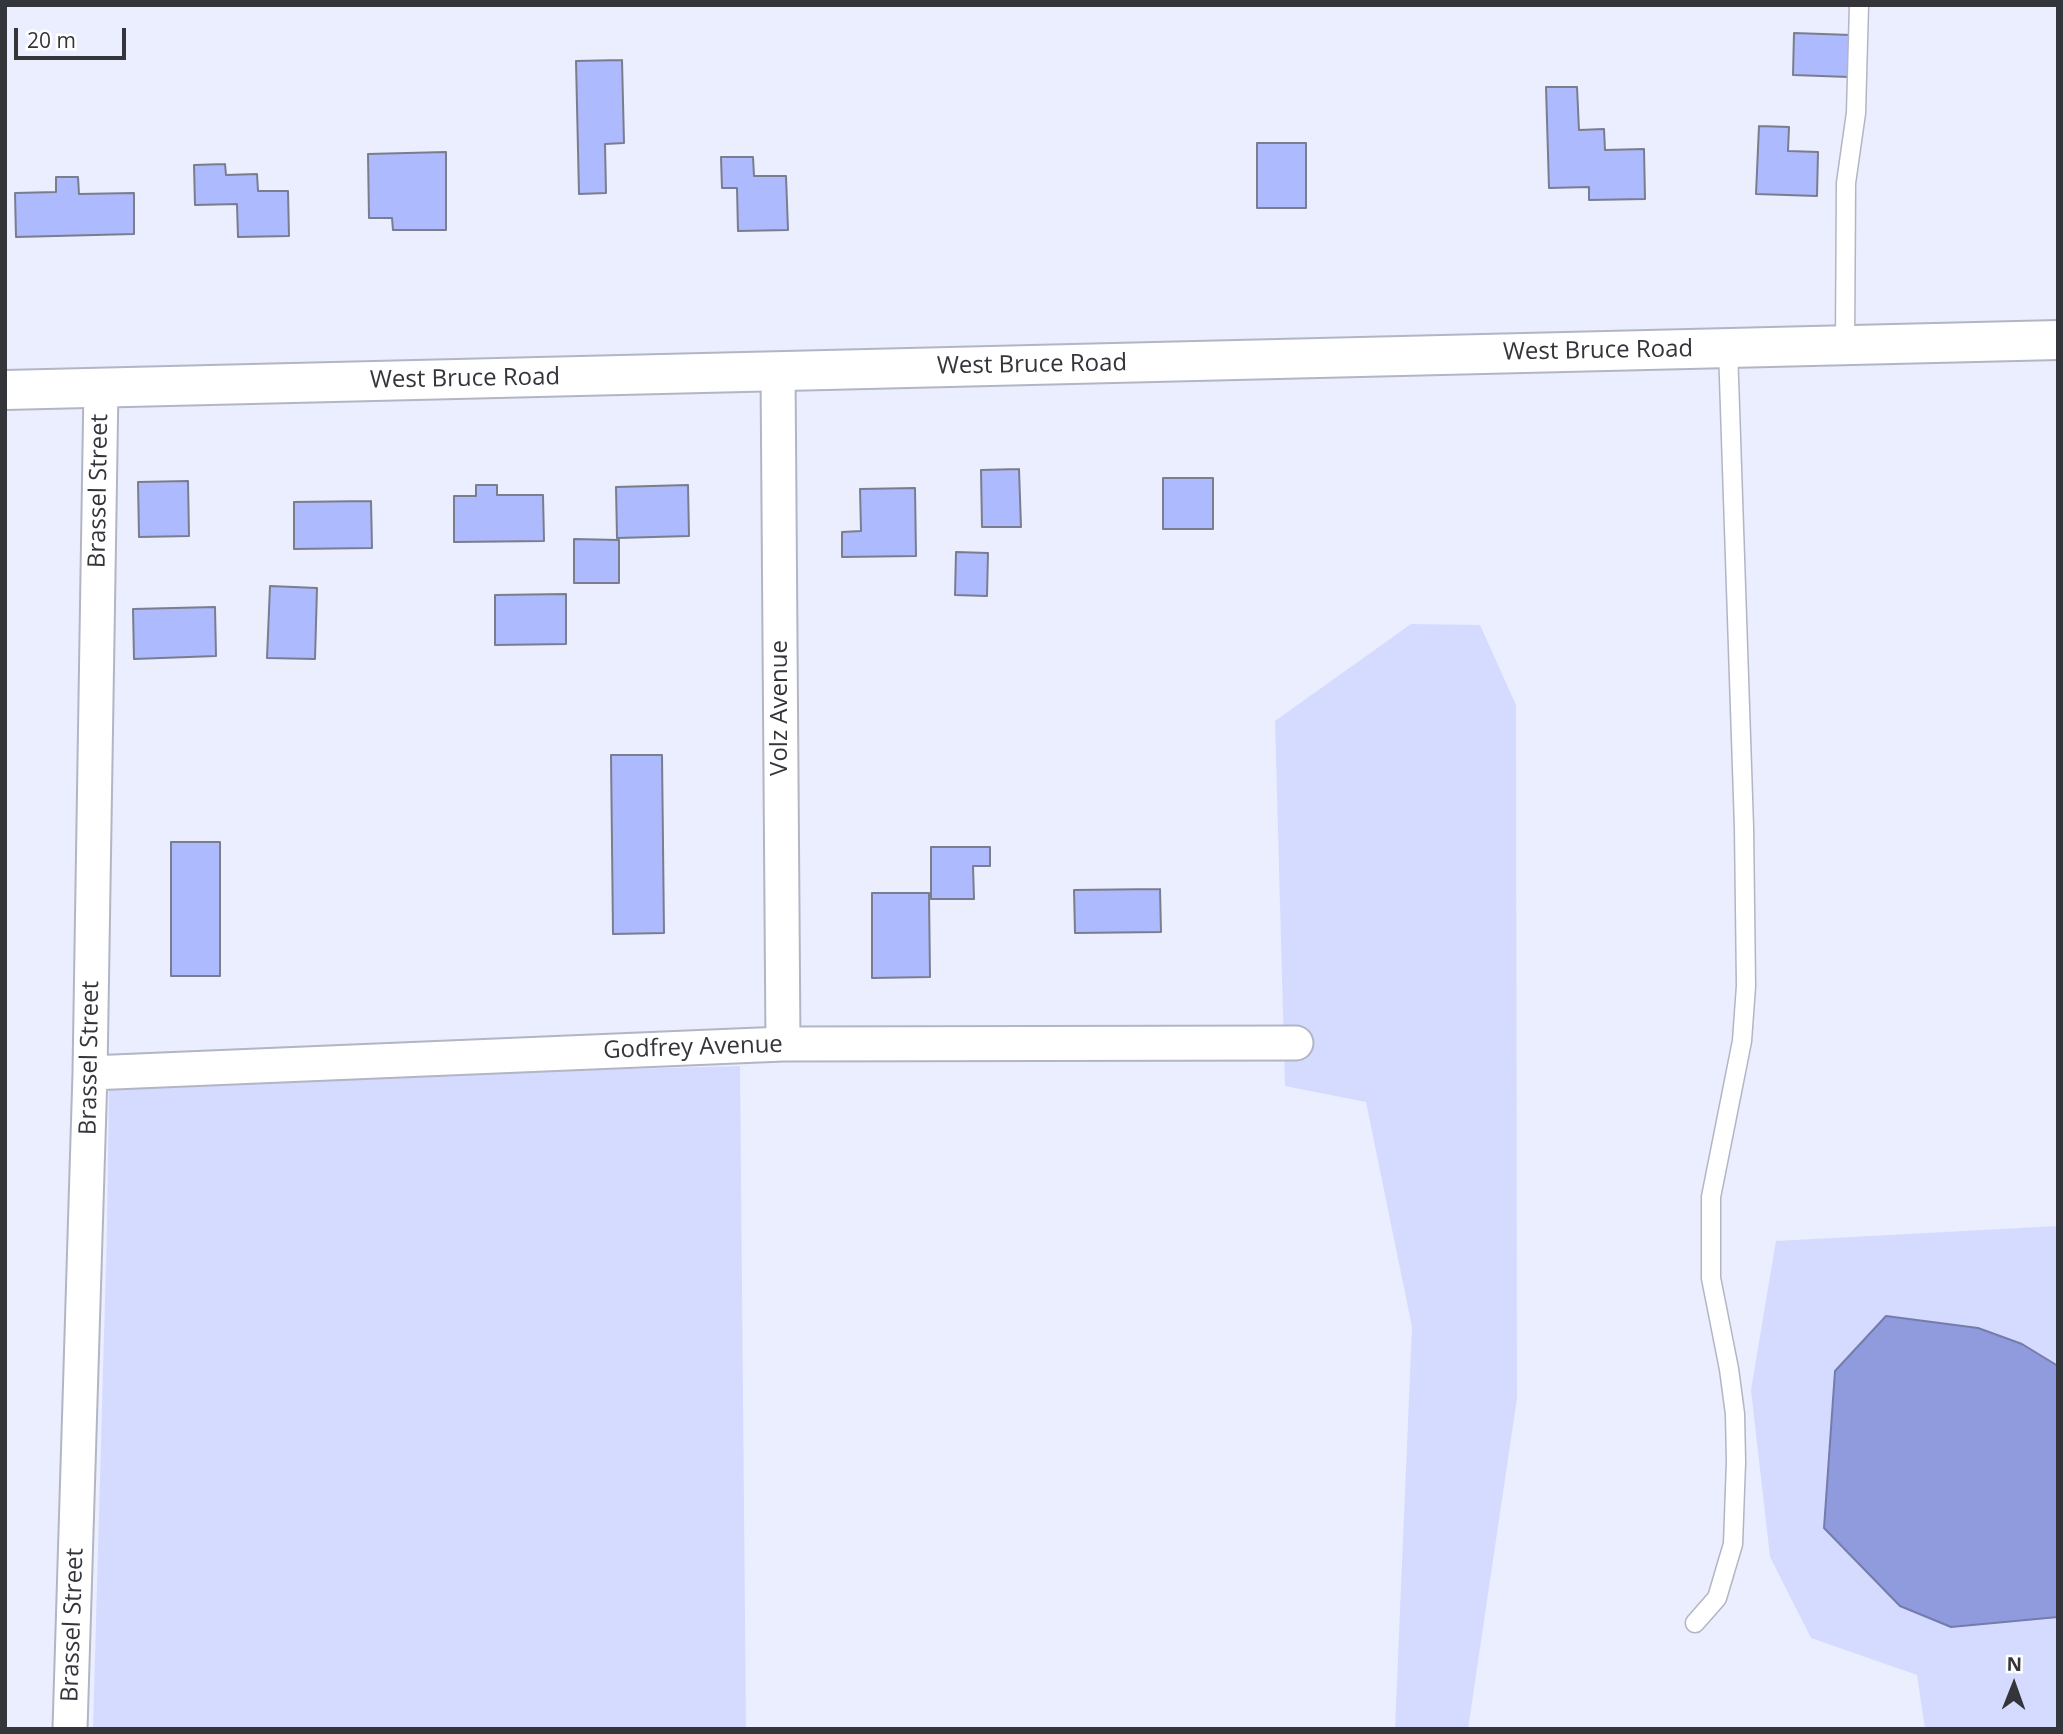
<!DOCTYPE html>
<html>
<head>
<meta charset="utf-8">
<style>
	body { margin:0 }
	#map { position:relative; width:2063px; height:1734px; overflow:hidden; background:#ebeeff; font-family:"Open Sans",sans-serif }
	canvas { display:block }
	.frame { position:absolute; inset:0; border:7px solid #34353b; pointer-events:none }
	.north { position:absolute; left:1979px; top:1650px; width:70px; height:70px; -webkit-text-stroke:5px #fff; paint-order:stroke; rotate:1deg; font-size:19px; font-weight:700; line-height:28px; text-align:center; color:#34353b }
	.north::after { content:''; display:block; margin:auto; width:24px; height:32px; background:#34353b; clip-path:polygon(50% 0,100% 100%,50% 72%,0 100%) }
	.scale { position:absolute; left:14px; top:28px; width:112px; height:32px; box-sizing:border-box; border:4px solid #34353b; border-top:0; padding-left:9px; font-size:21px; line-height:24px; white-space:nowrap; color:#34353b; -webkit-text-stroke:5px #fff; paint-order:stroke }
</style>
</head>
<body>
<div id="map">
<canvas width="2063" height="1734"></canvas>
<div class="frame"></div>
<div class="north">N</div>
<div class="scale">20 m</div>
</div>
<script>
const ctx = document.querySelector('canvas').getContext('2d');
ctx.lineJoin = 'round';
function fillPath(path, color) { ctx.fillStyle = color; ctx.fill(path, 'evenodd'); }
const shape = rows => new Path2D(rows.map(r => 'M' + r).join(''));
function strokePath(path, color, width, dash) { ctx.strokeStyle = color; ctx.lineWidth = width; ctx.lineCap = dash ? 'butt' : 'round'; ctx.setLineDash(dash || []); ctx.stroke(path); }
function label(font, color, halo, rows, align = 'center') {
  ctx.font = font + ' "Open Sans",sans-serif'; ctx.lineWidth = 5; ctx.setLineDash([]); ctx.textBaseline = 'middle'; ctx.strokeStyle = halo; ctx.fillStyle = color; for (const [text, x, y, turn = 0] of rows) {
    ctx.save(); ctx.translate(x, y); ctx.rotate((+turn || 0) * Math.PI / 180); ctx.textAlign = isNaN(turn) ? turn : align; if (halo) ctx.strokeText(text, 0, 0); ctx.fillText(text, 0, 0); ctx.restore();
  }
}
fillPath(shape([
	[1411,624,1480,625,1516,705,1517,1398,1468,1729,1395,1729,1412,1327,1366,1102,1285,1086,1275,721],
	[740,1066,746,1729,93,1729,107,1228,109,1083],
	[2058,1226,2058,1729,1925,1729,1917,1675,1811,1638,1770,1557,1751,1390,1776,1241]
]), '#d4dbfe');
const water = shape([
	[1886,1316,1978,1328,2022,1344,2058,1366,2058,1617,1951,1627,1900,1606,1824,1528,1835,1371,1886,1316]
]);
fillPath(water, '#909bdd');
strokePath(water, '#747cac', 2);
const building = shape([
	[1794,33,1851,35,1849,77,1793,75,1794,33],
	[622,60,624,143,605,144,606,193,579,194,576,61,622,60],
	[1546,87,1577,87,1579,130,1604,129,1605,150,1644,149,1645,199,1589,200,1589,187,1549,188,1546,87],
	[1759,126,1789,127,1788,151,1818,152,1817,196,1756,194,1759,126],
	[1257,143,1306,143,1306,208,1257,208,1257,143],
	[446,152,446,230,393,230,392,218,369,218,368,154,446,152],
	[721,157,753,157,754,176,786,176,788,230,738,231,737,188,722,188,721,157],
	[225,164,226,175,257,174,258,191,288,191,289,236,238,237,237,204,195,205,194,165,225,164],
	[56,177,78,177,79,194,134,193,134,234,16,237,15,193,56,192,56,177],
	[1019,469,1021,527,982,527,981,470,1019,469],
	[1163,478,1213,478,1213,529,1163,529,1163,478],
	[188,481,189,536,139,537,138,482,188,481],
	[476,485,497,485,497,495,543,495,544,541,454,542,454,496,476,496,476,485],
	[688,485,689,536,617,538,616,487,688,485],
	[915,488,916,556,842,557,842,532,861,531,860,489,915,488],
	[371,501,372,548,294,549,294,502,371,501],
	[574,539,619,540,619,583,574,583,574,539],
	[956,552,988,553,987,596,955,595,956,552],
	[270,586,317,588,315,659,267,658,270,586],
	[566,594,566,644,495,645,495,595,566,594],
	[215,607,216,656,134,659,133,609,215,607],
	[611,755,662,755,664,933,613,934,611,755],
	[171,842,220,842,220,976,171,976,171,842],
	[931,847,990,847,990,866,973,866,974,899,931,899,931,847],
	[1160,889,1161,932,1075,933,1074,890,1160,889],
	[872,893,929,893,930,977,872,978,872,893]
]);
fillPath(building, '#aebafe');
strokePath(building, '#7a7d8c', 2);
const service = shape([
	[1845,345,1846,183,1856,113,1859,5],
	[1695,1623,1717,1598,1733,1544,1736,1462,1735,1414,1729,1369,1711,1278,1711,1197,1742,1041,1746,986,1744,827,1728,348]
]);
const minor = shape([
	[778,371,783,1044],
	[90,1073,783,1044,1296,1043],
	[70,1729,90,1073,101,387]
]);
const tertiary = shape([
	[5,390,2058,340]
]);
strokePath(service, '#b2b5c4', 21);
strokePath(minor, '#b2b5c4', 37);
strokePath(tertiary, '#b2b5c4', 42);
strokePath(service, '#fff', 18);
strokePath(minor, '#fff', 33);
strokePath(tertiary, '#fff', 38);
label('24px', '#34353b', '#fff', [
	["West Bruce Road",1598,351,-1],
	["West Bruce Road",1032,365,-1],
	["West Bruce Road",465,379,-1],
	["Brassel Street",99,491,-89],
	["Volz Avenue",780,708,-90],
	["Godfrey Avenue",693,1048,-2],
	["Brassel Street",90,1058,-89],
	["Brassel Street",73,1625,-88]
]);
</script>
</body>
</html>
